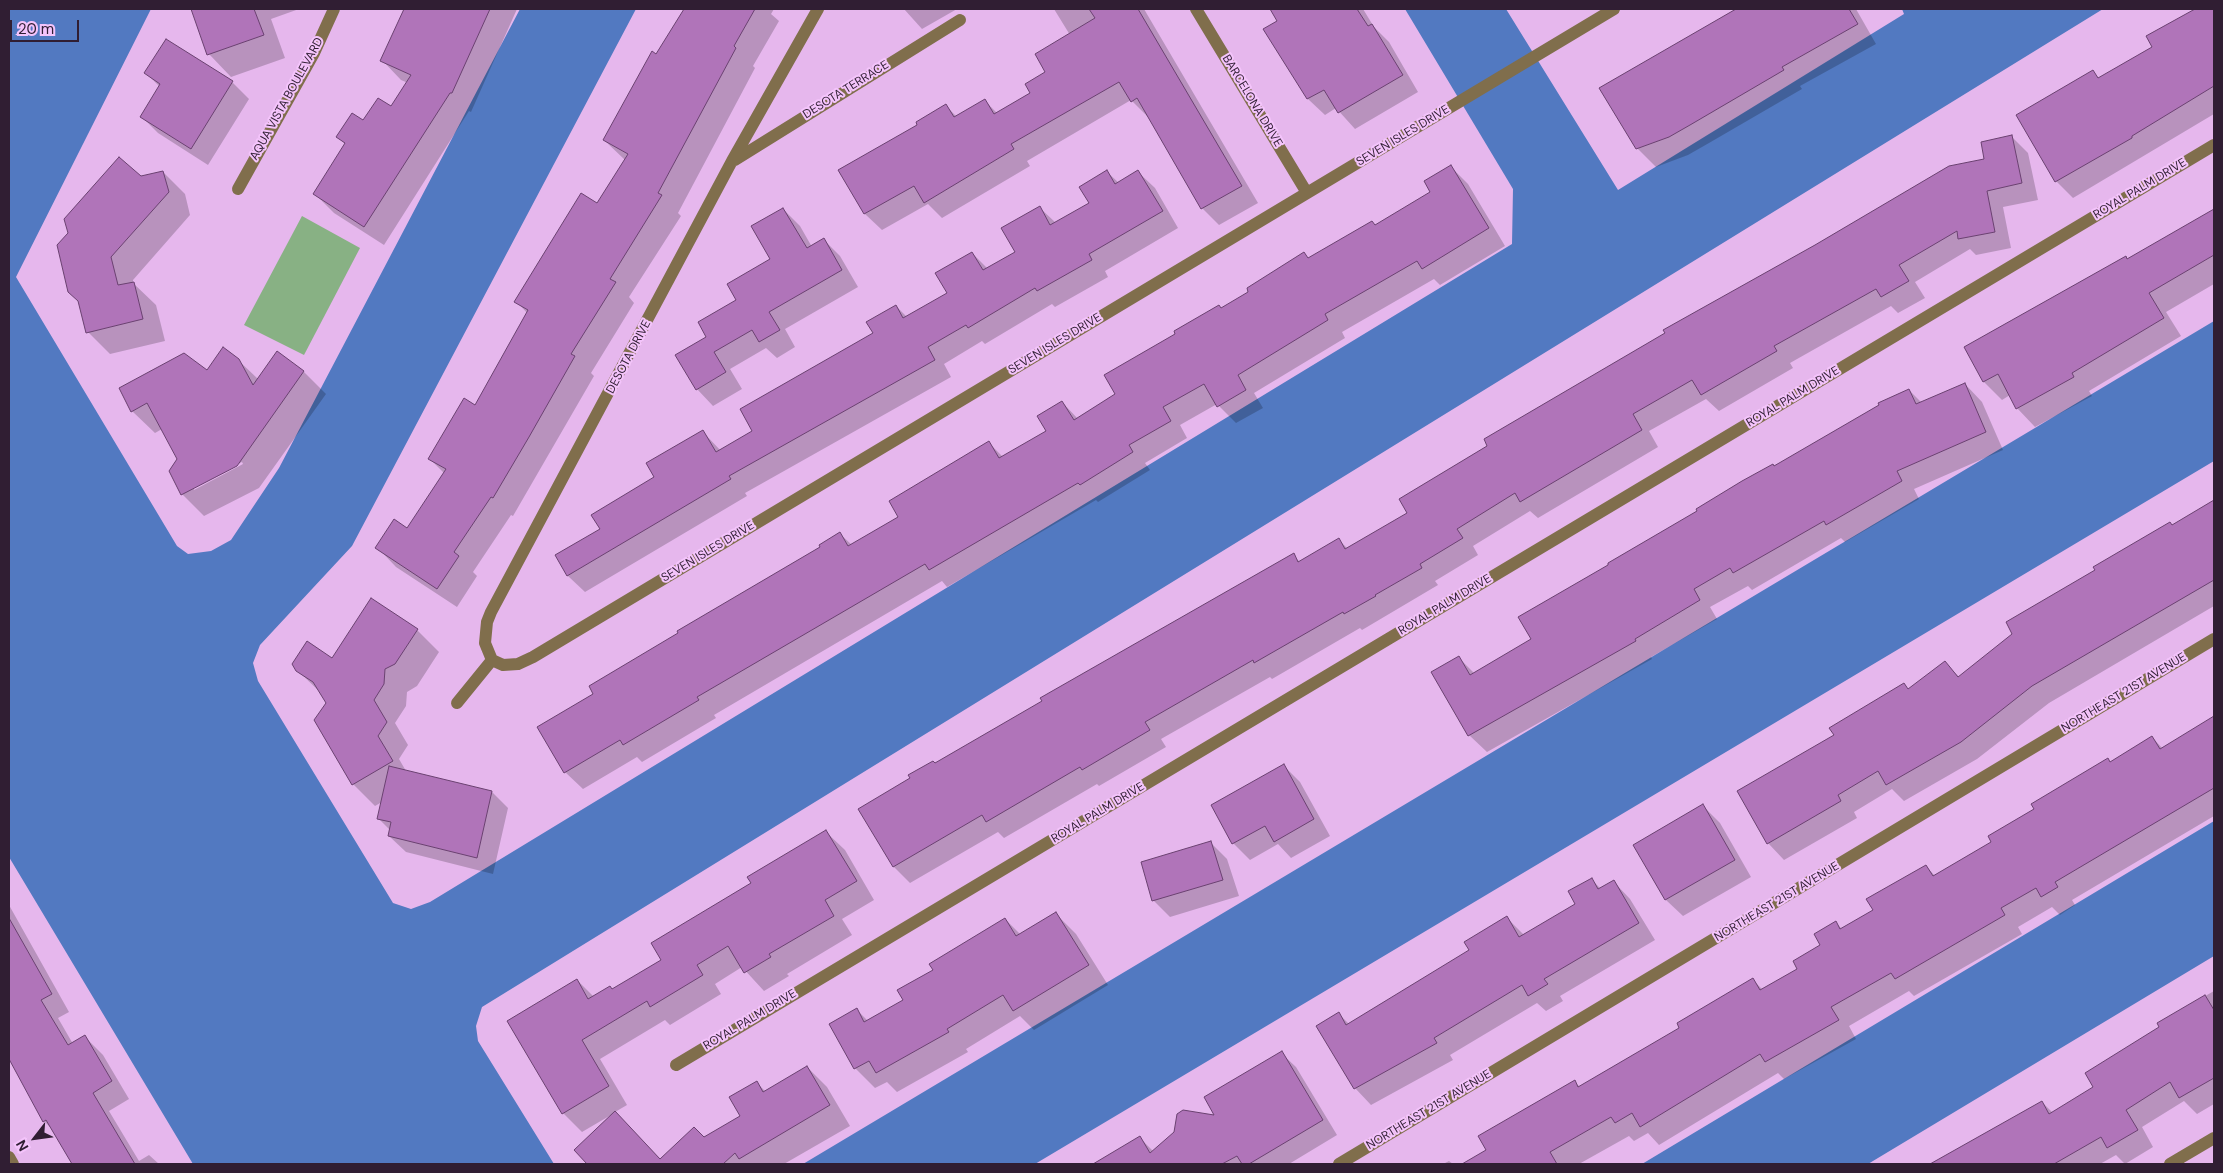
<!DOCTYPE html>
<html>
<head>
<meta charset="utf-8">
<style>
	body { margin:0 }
	#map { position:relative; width:2223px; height:1173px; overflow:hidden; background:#e6b7ed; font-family:"DM Sans",sans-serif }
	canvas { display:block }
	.frame { position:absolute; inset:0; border:10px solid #301e33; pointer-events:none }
	.north { position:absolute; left:10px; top:1113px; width:50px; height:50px; -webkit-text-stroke:4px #f4c4fb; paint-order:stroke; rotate:240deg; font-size:14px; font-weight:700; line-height:20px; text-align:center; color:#301e33 }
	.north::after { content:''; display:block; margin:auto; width:18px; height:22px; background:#301e33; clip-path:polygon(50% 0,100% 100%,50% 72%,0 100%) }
	.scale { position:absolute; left:10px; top:20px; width:69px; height:22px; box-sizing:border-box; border:2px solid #301e33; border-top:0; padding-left:6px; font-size:15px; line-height:18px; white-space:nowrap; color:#301e33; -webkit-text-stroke:4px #f4c4fb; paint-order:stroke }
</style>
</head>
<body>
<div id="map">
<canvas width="2223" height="1173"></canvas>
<div class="frame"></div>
<div class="north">N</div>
<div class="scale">20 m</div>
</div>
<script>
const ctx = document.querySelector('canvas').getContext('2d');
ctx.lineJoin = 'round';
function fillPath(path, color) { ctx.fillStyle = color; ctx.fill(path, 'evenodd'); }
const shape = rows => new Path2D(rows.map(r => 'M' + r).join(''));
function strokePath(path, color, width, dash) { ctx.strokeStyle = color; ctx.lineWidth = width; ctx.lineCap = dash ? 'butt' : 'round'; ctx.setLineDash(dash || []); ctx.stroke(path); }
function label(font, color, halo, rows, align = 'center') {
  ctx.font = font + ' "DM Sans",sans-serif'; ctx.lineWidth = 4; ctx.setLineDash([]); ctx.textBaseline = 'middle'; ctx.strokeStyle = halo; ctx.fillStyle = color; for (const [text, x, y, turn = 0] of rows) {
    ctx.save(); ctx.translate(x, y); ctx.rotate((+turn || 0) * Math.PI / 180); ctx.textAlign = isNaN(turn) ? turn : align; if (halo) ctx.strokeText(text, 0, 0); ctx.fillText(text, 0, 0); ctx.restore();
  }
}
fillPath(shape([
	[302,216,360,248,304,355,244,325]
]), '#88b184');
fillPath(shape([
	[9,9,151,9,16,277,177,546,188,554,211,551,231,540,279,468,520,9,636,9,352,546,260,645,253,663,258,681,393,903,411,909,430,902,1512,244,1513,189,1405,9,1506,9,1618,190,1904,14,1902,9,2103,9,482,1007,476,1026,478,1041,554,1164,193,1164,9,857],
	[2214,321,2214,461,1035,1164,803,1164],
	[2214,821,2214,956,1868,1164,1642,1164]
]), '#5279c1');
fillPath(shape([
	[192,9,299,9,271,19,285,58,231,77,209,54],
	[406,9,517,9,471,112,469,111,384,245,334,213,314,193,346,145,338,137,391,108,408,83,401,80,382,60],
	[685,9,774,9,771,14,779,21,753,66,755,68,678,213,681,216,629,297,634,303,591,373,594,376,513,516,511,515,473,572,477,576,457,607,396,567,377,547,408,530,444,473,430,459,475,406,528,314,516,301,597,205,625,160,604,140],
	[904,9,957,9,922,29],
	[1054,9,1144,9,1258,203,1219,225,1202,208,1149,118,1131,100,1027,161,1030,166,942,218,928,204,882,230,865,214,840,171,919,126,946,106,957,117,985,101,997,113,1032,93,1070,35],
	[1271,9,1363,9,1374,27,1389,42,1418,92,1355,129,1336,108,1325,115,1308,99,1265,30,1279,21],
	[1740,9,1856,9,1876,44,1800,86,1802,89,1709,143,1688,155,1656,167,1637,148,1601,88],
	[2197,9,2214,9,2214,114,2073,198,2056,181,2018,115,2093,72,2100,79,2154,48,2148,37],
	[166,41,232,82,249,99,208,165,158,133,142,117,160,87,146,73],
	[2012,137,2028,153,2038,200,2003,207,2011,248,1976,255,1970,249,1915,282,1925,298,1898,313,1891,306,1790,363,1793,368,1719,411,1706,399,1649,431,1658,447,1538,518,1530,511,1473,546,1478,555,1435,581,1438,585,1362,630,1360,628,1272,679,1270,677,1161,739,1166,747,1099,786,1097,784,1004,838,998,832,910,883,894,867,860,809,1293,555,1300,562,1339,540,1348,549,1409,513,1986,160],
	[1451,167,1468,184,1505,246,1440,285,1434,279,1342,332,1345,338,1254,393,1263,408,1236,423,1217,404,1180,425,1187,438,1145,463,1150,470,1098,502,1096,500,947,587,942,581,714,715,716,718,642,762,637,757,583,789,565,772,595,695,840,534,852,545,900,518,989,443,1003,457,1047,431,1062,402,1078,419,1117,394,1221,309,1250,292,1304,254,1309,259,1376,226,1432,192],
	[163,172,185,194,190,215,133,280,133,283,156,305,165,341,110,354,88,332,80,302,141,177],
	[1107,172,1119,183,1138,172,1155,188,1178,228,1105,271,1108,277,1055,307,1052,304,985,344,982,341,944,364,951,377,745,493,747,496,585,592,568,576,557,556,601,529,703,432,721,451,754,432,875,334,896,306,907,317,948,293,972,253,988,269,1016,252,1040,208,1056,223,1091,204],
	[783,209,800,226,812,247,824,240,840,256,858,287,785,329,795,347,777,358,766,348,730,369,742,389,713,406,697,389,708,337,771,259],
	[2214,210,2214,284,2166,312,2181,336,2089,391,2092,396,2035,427,2017,408,2010,395,2002,400,1984,382,1966,348,2128,260],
	[277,353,304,372,326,394,259,488,204,516,182,494,178,459,162,429,155,433,132,411,121,388,207,372,238,360,258,379],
	[242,462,243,464,194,490,194,487],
	[1965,384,1982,402,2003,450,1914,489,1919,499,1845,542,1841,538,1752,590,1748,586,1710,607,1717,619,1651,657,1652,659,1487,752,1469,735,1458,657,1474,673,1533,640,1775,467,1909,390,1922,403],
	[2214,501,2214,606,2049,703,1977,759,1904,801,1892,789,1854,812,1857,818,1784,860,1768,843,1835,736,1909,690,1945,662,1959,677,2173,526],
	[417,630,439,652,417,686,407,692,406,706,395,723,408,745,399,759,406,771,492,792,508,808,493,874,406,852,389,836,390,830,378,818,382,802,375,806,353,784,327,703,320,692,297,670,332,660],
	[2214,717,2214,816,2072,900,2075,905,2060,915,2052,907,2018,927,2022,934,1914,996,1909,991,1849,1026,1856,1039,1784,1079,1778,1073,1659,1145,1648,1133,1634,1141,1629,1136,1579,1164,1465,1164,1488,1151,1575,1082,1580,1087,1681,1029,1753,980,1763,990,1799,969,1822,945,1836,923,1842,929,1874,911,1926,866,1935,876,1993,842,2111,763,2152,737,2163,749],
	[1284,766,1300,782,1330,836,1291,858,1278,844,1250,860,1233,843,1212,806],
	[1703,806,1720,823,1751,877,1683,916,1666,900,1635,845],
	[826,832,845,850,874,900,842,919,852,935,787,974,789,976,764,991,742,967,715,984,721,994,670,1025,665,1020,600,1059,627,1105,615,1112,661,1160,741,1117,756,1082,766,1092,807,1067,827,1087,850,1126,784,1164,589,1164,576,1150,611,1115,582,1132,563,1113,509,1021,577,980,594,997,612,991,663,960,753,884],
	[1211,843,1227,859,1239,896,1170,917,1153,900],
	[1591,879,1601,889,1614,882,1630,899,1655,940,1560,996,1563,1001,1546,1011,1537,1003,1450,1055,1453,1060,1371,1105,1355,1088,1339,1014,1350,1025,1471,951,1507,918,1524,935,1577,904],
	[9,905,69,1012,58,1018,73,1044,85,1037,103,1055,129,1099,109,1111,139,1161,149,1155,159,1164,73,1164,53,1130,44,1121,9,1057],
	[1056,914,1076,934,1108,985,1034,1030,1020,1016,966,1049,968,1052,897,1092,887,1082,875,1088,855,1068,830,1024,857,1010,868,1021,905,1001,934,971,1005,919,1021,935],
	[2214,991,2214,1104,2197,1114,2184,1101,2142,1127,2153,1147,2125,1164,2116,1155,2100,1164,1932,1164,2042,1102,2053,1113,2094,1087,2161,1028,2158,1023],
	[1281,1053,1296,1067,1337,1135,1289,1164,1095,1164,1140,1138,1154,1152,1216,1117],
	[1449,1161,1453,1164,1443,1164]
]), '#0003');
const building = shape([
	[191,9,254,9,264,35,207,55,191,9],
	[404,9,490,9,452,93,450,93,364,227,313,194,345,143,336,137,352,113,363,120,378,98,391,106,411,75,380,61,404,9],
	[684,9,755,9,734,46,736,48,658,193,662,195,610,279,616,282,571,354,575,356,529,437,493,498,491,497,454,552,459,556,437,589,375,548,394,519,407,528,446,469,428,459,464,398,475,405,528,310,514,302,581,193,597,203,628,154,603,140,652,51,656,54,684,9],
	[1089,9,1138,9,1242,186,1201,209,1137,98,1131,102,1119,82,1011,144,1014,149,924,203,914,186,864,214,838,170,917,125,916,122,946,104,954,117,985,99,994,114,1030,93,1025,84,1045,72,1035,54,1095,18,1089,9],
	[1270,9,1357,9,1368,26,1372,24,1403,75,1338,113,1324,90,1307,99,1263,29,1277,21,1270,9],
	[1736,9,1849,9,1858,24,1782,67,1784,70,1690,125,1669,137,1636,149,1599,88,1736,9],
	[2195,9,2214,9,2214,86,2132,136,2132,138,2055,182,2016,115,2093,70,2098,78,2152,47,2146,36,2195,9],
	[166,39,233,81,191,149,140,117,160,84,144,73,166,39],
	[2012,135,2022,183,1987,191,1995,232,1958,239,1957,231,1899,265,1909,281,1881,297,1876,289,1774,346,1777,351,1701,395,1692,380,1633,414,1642,430,1520,502,1515,493,1457,529,1463,538,1420,564,1422,568,1375,595,1376,596,1344,614,1343,612,1254,663,1253,660,1145,722,1150,730,1082,770,1080,767,986,822,982,815,893,867,858,809,910,778,908,775,933,761,935,763,1042,701,1040,698,1294,553,1298,562,1339,538,1345,549,1407,513,1399,499,1487,446,1484,439,1665,333,1663,330,1815,245,1949,166,1984,159,1981,142,2012,135],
	[119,157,141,176,163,171,169,192,111,257,118,285,134,282,143,319,86,333,78,301,68,292,57,245,68,233,64,219,119,157],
	[1451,165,1489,228,1422,269,1417,261,1325,314,1328,320,1238,375,1246,390,1217,407,1204,384,1163,407,1171,421,1129,445,1133,452,1080,485,1078,483,929,570,925,564,697,697,699,700,623,745,620,740,564,773,537,727,593,694,589,686,678,633,677,631,820,547,819,545,840,532,848,546,898,517,889,501,989,441,999,458,1046,431,1037,416,1062,401,1074,420,1115,394,1104,375,1175,334,1174,331,1219,305,1221,308,1248,292,1247,288,1304,252,1308,258,1372,221,1375,225,1430,192,1424,181,1451,165],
	[1107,170,1115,184,1138,170,1163,211,1089,254,1092,260,1037,291,1035,288,968,328,966,325,928,347,935,360,729,476,731,479,567,576,555,555,600,529,591,515,654,477,646,463,703,430,716,452,752,431,740,409,873,333,866,322,896,305,903,318,947,293,935,273,972,252,983,270,1015,252,1001,228,1040,206,1050,225,1089,203,1079,187,1107,170],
	[783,208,807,248,824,238,842,270,769,312,780,330,759,342,752,330,714,352,726,372,696,390,675,355,706,337,698,322,736,300,727,284,770,259,751,226,783,208],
	[2214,209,2214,255,2149,293,2164,318,2072,373,2074,377,2016,409,1998,374,1983,382,1964,347,2126,256,2127,259,2214,209],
	[223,347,239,359,253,385,277,351,304,371,237,466,181,495,169,471,177,459,147,403,131,412,119,388,184,353,207,370,223,347],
	[1965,383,1986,432,1897,471,1902,481,1826,525,1824,521,1733,573,1730,568,1694,589,1700,600,1635,639,1636,641,1468,736,1431,672,1459,656,1470,675,1531,639,1518,617,1608,565,1608,563,1697,511,1696,509,1742,481,1773,464,1774,466,1879,405,1878,403,1909,389,1916,404,1965,383],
	[2214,500,2214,580,2032,686,1961,742,1886,785,1878,771,1838,795,1841,801,1767,844,1737,791,1834,735,1829,728,1904,683,1908,689,1945,661,1958,677,2012,634,2006,622,2095,570,2093,567,2170,522,2172,525,2214,500],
	[371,598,418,629,395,664,385,669,384,684,374,700,387,722,378,736,393,761,352,785,314,720,326,703,313,682,296,671,292,664,307,641,332,658,371,598],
	[2214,716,2214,788,2055,882,2058,887,2041,897,2036,888,2001,908,2005,915,1895,979,1891,973,1831,1007,1839,1020,1765,1062,1760,1054,1640,1127,1632,1113,1615,1123,1611,1117,1550,1152,1557,1164,1462,1164,1486,1150,1478,1136,1575,1080,1578,1087,1679,1028,1677,1023,1753,978,1760,990,1797,969,1793,961,1820,945,1814,934,1836,921,1840,929,1873,910,1866,899,1926,865,1933,876,1991,842,1988,836,2034,809,2031,804,2108,758,2110,762,2152,736,2160,749,2214,716],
	[1284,764,1314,819,1274,842,1265,826,1232,844,1211,805,1284,764],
	[389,766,492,791,477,858,388,836,391,822,377,819,389,766],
	[1703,804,1735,860,1665,900,1633,845,1703,804],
	[826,830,857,881,825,900,834,916,769,954,771,957,744,973,728,946,697,965,703,975,650,1007,647,1001,582,1040,609,1086,562,1114,507,1021,577,979,588,999,610,986,612,989,661,960,651,943,751,883,747,877,826,830],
	[1211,841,1223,880,1152,901,1141,862,1211,841],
	[1592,878,1598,889,1614,880,1639,923,1544,979,1548,984,1528,996,1522,985,1434,1038,1437,1043,1354,1089,1316,1026,1339,1012,1346,1025,1469,950,1464,942,1507,916,1519,937,1575,904,1568,891,1592,878],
	[1056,912,1089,965,1013,1011,1003,995,947,1029,949,1032,876,1073,869,1061,854,1069,829,1024,857,1008,864,1022,903,1000,897,990,933,970,929,964,1005,918,1016,936,1056,912],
	[9,918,52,994,41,1000,68,1045,85,1035,112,1081,93,1093,135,1164,72,1164,46,1120,43,1122,9,1059,9,918],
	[2205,995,2214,1010,2214,1078,2179,1098,2170,1082,2126,1110,2138,1130,2107,1148,2101,1137,2054,1164,1930,1164,2042,1101,2049,1114,2093,1087,2085,1073,2159,1027,2157,1023,2205,995],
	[1282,1051,1323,1120,1249,1164,1242,1164,1237,1156,1222,1164,1093,1164,1140,1136,1150,1153,1174,1132,1177,1114,1183,1110,1214,1115,1204,1097,1282,1051],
	[807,1066,830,1105,739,1159,735,1153,723,1164,587,1164,574,1150,615,1111,660,1159,694,1127,704,1137,740,1116,729,1097,757,1081,763,1092,807,1066]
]);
fillPath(building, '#b074b9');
strokePath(building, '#6a4170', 1);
strokePath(shape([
	[1196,9,1307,193],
	[735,160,960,20],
	[238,189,314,53,334,9],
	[492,660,503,665,518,664,533,657,1614,9],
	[492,660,485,643,487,622,491,612,732,161,818,9],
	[457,703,492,660],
	[676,1065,2214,145],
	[9,1157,13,1164],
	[1339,1164,2214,639],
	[2170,1164,2214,1138]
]), '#806e4c', 12);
label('12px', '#301e33', '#f4c4fb', [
	["DESOTA TERRACE",846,90,-32],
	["AQUA VISTA BOULEVARD",287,99,-61],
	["BARCELONA DRIVE",1252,101,59],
	["SEVEN ISLES DRIVE",1403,136,-31],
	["ROYAL PALM DRIVE",2140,189,-31],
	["SEVEN ISLES DRIVE",1055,344,-31],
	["DESOTA DRIVE",629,357,-62],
	["ROYAL PALM DRIVE",1793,397,-31],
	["SEVEN ISLES DRIVE",708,552,-31],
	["ROYAL PALM DRIVE",1445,605,-31],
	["NORTHEAST 21ST AVENUE",2124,693,-31],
	["ROYAL PALM DRIVE",1098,813,-31],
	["NORTHEAST 21ST AVENUE",1777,902,-31],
	["ROYAL PALM DRIVE",750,1020,-31],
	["NORTHEAST 21ST AVENUE",1429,1110,-31]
]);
</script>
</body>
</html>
